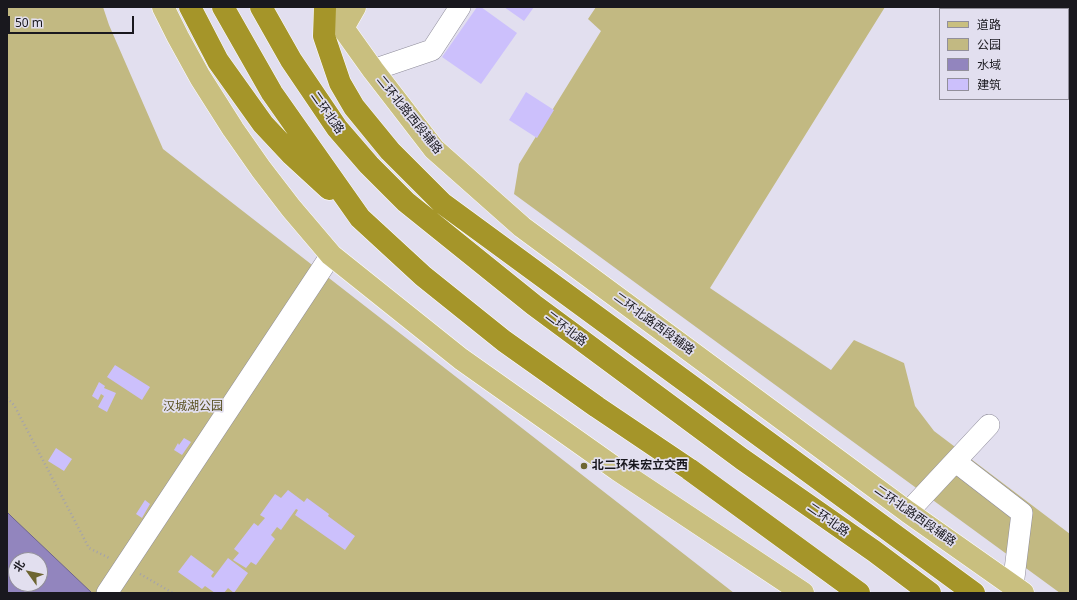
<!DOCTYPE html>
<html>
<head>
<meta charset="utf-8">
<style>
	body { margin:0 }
	#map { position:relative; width:1077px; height:600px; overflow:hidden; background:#e2dfef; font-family:"Noto Sans","Noto Sans SC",sans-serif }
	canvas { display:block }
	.frame { position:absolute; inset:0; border:8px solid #19181e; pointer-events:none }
	.legend { position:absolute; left:939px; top:8px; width:130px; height:92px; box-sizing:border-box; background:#e2dfef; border:1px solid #928f9b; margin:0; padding:5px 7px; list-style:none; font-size:12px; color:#19181e }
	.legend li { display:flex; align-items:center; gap:8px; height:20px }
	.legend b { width:20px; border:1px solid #928f9b }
	.north { position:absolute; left:8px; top:552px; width:40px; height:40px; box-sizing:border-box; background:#e2dfef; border:1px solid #928f9b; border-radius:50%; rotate:303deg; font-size:11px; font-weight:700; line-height:16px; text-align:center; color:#19181e }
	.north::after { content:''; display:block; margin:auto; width:14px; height:18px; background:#6d6532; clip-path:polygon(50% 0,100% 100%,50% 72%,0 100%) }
	.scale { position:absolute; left:8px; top:16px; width:126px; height:18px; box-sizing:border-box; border:2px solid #19181e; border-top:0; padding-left:5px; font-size:12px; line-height:14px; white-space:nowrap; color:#19181e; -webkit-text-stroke:3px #e2dfef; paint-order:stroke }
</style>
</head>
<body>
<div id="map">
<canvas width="1077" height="600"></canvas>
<div class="frame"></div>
<ul class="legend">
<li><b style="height:5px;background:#c9bf7f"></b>道路</li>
<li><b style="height:11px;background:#c2b982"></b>公园</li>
<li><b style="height:11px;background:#9285be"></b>水域</li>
<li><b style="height:11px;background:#ccc0fc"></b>建筑</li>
</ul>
<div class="north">北</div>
<div class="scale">50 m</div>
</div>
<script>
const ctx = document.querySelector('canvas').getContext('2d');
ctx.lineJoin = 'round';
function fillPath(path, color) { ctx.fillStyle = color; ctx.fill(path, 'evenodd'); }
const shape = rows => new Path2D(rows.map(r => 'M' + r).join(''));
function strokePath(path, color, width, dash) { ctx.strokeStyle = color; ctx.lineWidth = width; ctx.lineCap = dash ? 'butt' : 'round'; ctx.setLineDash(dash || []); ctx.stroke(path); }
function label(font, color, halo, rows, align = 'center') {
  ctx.font = font + ' "Noto Sans","Noto Sans SC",sans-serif'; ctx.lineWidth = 3.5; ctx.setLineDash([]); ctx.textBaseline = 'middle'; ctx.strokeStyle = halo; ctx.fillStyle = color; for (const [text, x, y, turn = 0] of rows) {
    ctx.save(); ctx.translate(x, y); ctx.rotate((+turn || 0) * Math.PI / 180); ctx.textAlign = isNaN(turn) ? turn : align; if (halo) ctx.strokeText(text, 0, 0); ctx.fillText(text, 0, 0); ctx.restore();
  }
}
fillPath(shape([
	[7,7,103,7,109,25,163,149,734,593,7,593],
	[16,560,40,560,40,584,16,584],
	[596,7,885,7,710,288,831,370,854,340,904,363,915,406,934,431,1070,534,1070,593,1060,593,514,194,519,164,601,31,588,19]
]), '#c2b982');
const water = shape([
	[7,512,13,518,92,593,7,593,7,512],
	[16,560,40,560,40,584,16,584,16,560]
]);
fillPath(water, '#9285be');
strokePath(water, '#6e648e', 1);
fillPath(shape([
	[477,7,481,7,517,33,481,84,442,57],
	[504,7,534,7,524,21],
	[526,92,554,110,537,138,509,120],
	[115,365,150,387,142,400,107,377],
	[99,382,105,386,104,388,116,393,107,412,98,407,104,396,101,394,98,400,92,396],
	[184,438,191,442,182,455,174,450,178,443,179,445],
	[56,448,72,459,64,471,48,461],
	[288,490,304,502,307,498,329,514,328,516,355,536,345,550,295,515,298,510,296,509,281,530,277,527,271,535,275,539,256,565,251,562,246,568,233,560,239,553,234,549,254,523,258,526,265,518,260,515,275,494,281,498],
	[145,500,150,504,142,518,136,514],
	[191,555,214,572,211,576,213,578,228,558,248,573,234,593,228,588,224,593,215,593,205,586,202,589,178,572]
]), '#ccc0fc');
const minor = shape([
	[373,70,432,50,460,7],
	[956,462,1022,513,1013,586],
	[908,512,989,425],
	[107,593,331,255]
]);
const major = shape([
	[163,7,178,37,200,77,233,129,261,169,291,208,331,255,461,359,618,470,803,593],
	[332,7,343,28,373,70,434,149,522,227,908,512,1023,593],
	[954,7,958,9],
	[1022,7,1026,9],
	[343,28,355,7],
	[1068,35,1070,36],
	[1068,73,1070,74]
]);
const highway = shape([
	[190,7,218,61,263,124,292,155,329,189],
	[223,7,272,93,360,218,423,276,504,341,597,407,689,469,859,593],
	[261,7,291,60,337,128,369,165,406,202,534,305,742,459,874,551,930,593],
	[325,7,324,36,340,83,354,107,390,151,442,203,974,593]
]);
strokePath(minor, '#8e8c9a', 22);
strokePath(major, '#fff', 23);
strokePath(highway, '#fff', 23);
strokePath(shape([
	[7,398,14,405,89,548,109,558],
	[140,574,173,593]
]), '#a3a1ae', 2.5, [1, 3]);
strokePath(minor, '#fff', 21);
strokePath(major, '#c9bf7f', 22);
strokePath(highway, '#a59529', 22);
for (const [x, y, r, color] of [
	[584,466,4,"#6d6532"]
]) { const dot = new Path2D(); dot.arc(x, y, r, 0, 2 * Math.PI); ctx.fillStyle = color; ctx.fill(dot); strokePath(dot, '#e2dfef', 1.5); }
label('12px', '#19181e', '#e2dfef', [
	["二环北路",327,113,55],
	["二环北路西段辅路",409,115,51],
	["二环北路西段辅路",654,324,36],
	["二环北路",566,329,37],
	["二环北路西段辅路",915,516,35],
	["二环北路",828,520,35]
]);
label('12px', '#564e1e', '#e2dfef', [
	["汉城湖公园",193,407]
]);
label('bold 12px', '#19181e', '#e2dfef', [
	["北二环朱宏立交西",592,466]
], 'left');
</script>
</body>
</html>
